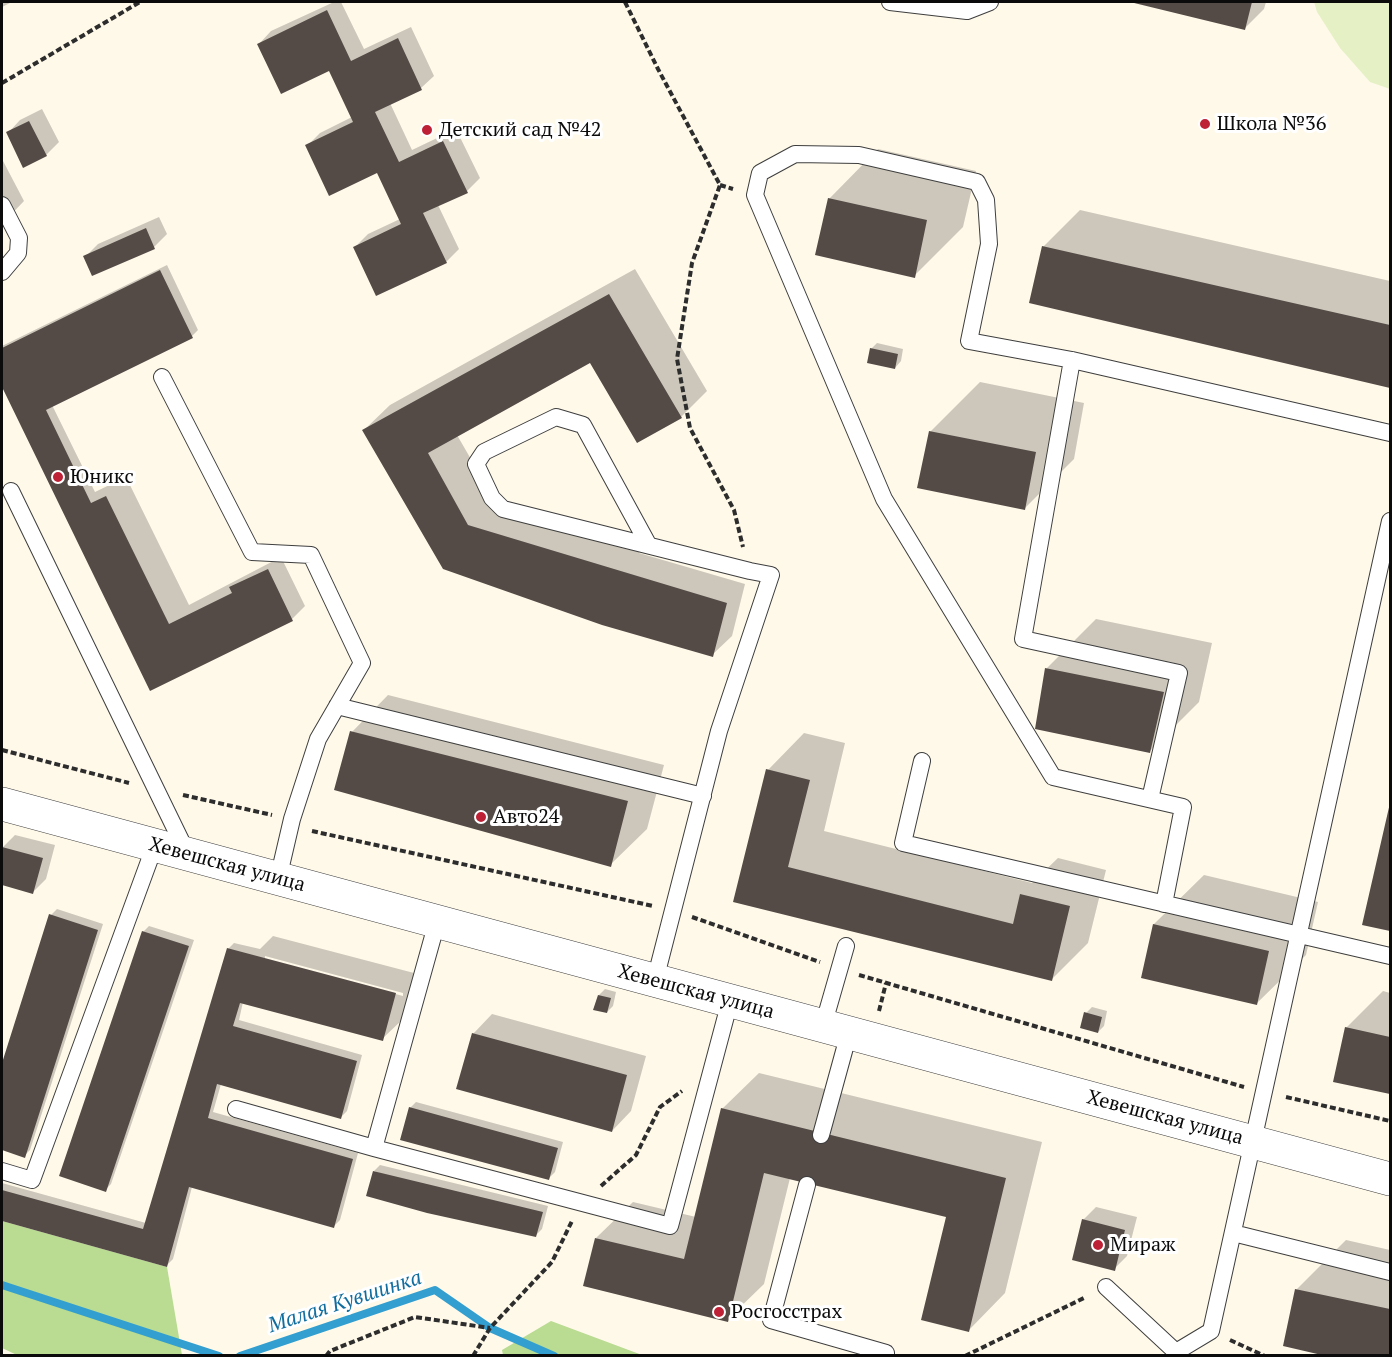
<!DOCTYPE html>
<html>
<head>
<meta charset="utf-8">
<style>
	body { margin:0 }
	#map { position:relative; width:1392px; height:1357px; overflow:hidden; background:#fff9e9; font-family:"PT Serif",serif }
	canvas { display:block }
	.frame { position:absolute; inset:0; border:3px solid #0b0b0b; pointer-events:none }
</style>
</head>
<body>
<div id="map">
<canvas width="1392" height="1357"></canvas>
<div class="frame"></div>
</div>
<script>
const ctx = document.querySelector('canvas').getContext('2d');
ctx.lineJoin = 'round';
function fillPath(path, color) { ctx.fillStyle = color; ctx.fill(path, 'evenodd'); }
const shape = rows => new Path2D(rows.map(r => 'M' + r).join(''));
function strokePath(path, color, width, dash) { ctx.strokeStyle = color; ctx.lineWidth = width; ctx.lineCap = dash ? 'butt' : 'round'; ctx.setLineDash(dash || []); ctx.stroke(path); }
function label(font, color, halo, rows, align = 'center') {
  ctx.font = font + ' "PT Serif",serif'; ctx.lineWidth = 6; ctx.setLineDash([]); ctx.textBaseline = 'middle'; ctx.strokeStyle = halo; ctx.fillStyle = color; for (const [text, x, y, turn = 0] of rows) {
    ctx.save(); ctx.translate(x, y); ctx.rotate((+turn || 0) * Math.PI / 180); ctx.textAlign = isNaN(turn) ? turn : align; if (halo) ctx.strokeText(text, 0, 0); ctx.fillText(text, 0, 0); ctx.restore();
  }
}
fillPath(shape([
	[2,1221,167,1267,182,1355,19,1356,2,1348],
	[551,1321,642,1355,503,1355,502,1350]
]), '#b9db92');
fillPath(shape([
	[1314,2,1390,2,1390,89,1370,82,1340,48,1317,12]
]), '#e5f1c5');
fillPath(shape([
	[2,2,12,2,2,7],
	[334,2,341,2,364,49,411,27,434,76,421,88,390,103,412,150,456,129,480,178,467,191,438,205,459,249,446,262,355,247,368,234,400,219,377,171,307,146,320,133,352,117,329,69,259,44,271,31],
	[1133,2,1266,2,1264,9,1245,28],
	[42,109,59,142,46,155,8,133,20,120],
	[878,149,976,171,963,227,914,276,829,199],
	[2,159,24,201,2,224],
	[1080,210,1390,281,1390,386,1030,302,1043,247],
	[159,217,167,234,154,247,85,257,98,244],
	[167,265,198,330,192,336,52,405,95,492,126,477,189,605,281,557,305,606,292,619,151,689,2,384,2,346],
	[635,269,707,391,681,417,638,441,590,361,457,435,494,499,641,546,639,553,745,584,732,636,712,655,444,568,364,430,390,405],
	[877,343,903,349,901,361,895,368,871,349],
	[980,382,1084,403,1074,459,1025,508,930,432],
	[1096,619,1212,643,1199,702,1150,751,1036,727,1047,668],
	[388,695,664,765,647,829,610,865,352,732],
	[804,733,845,743,824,831,1032,883,1058,858,1106,870,1088,943,1051,980,735,901,768,770],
	[1390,805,1390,930,1364,923],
	[15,835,55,845,46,879,33,892,2,883,2,848],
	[1204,875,1318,902,1306,955,1256,1004,1142,977,1154,924],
	[57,909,103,924,30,1150,24,1156,2,1149,2,1068,51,915],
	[149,926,194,940,111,1184,105,1190,143,932],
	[273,936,414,973,402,1020,382,1039,243,1002,239,1020,362,1055,347,1111,341,1117,221,1084,213,1112,358,1153,340,1220,334,1226,192,1187,173,1259,167,1265,2,1220,2,1183,146,1223,228,949,234,943,260,949],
	[265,956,403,993,403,996,265,959],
	[605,989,616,992,613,1006,607,1012,599,995],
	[1383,991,1390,993,1390,1092,1335,1080,1346,1028],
	[1092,1007,1107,1011,1104,1026,1098,1032,1086,1013],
	[492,1014,646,1056,631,1111,612,1131,473,1034],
	[759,1073,1042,1142,1005,1293,969,1330,948,1216,790,1178,764,1284,727,1320,596,1238,633,1202,696,1217,722,1109],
	[416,1102,563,1142,555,1172,549,1178,410,1108],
	[380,1165,548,1206,542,1229,536,1235,374,1171],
	[1096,1207,1137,1217,1127,1256,1114,1269,1083,1220],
	[1346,1240,1390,1250,1390,1356,1333,1356,1297,1289]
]), '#0003');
strokePath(shape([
	[2,1285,219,1356],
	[240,1356,435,1290,490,1328,554,1356]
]), '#329fd0', 8);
fillPath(shape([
	[1130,2,1252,2,1245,30],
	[327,10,351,61,398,38,422,90,375,112,399,162,443,141,468,193,423,213,447,263,376,296,353,247,401,224,377,173,329,196,305,145,353,122,329,71,281,94,257,44],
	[29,121,47,156,23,168,6,132],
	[828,198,927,220,915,278,815,255],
	[146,228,155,249,92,276,83,256],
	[1042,246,1390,325,1390,388,1029,303],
	[160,270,193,338,46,410,91,503,106,496,169,624,232,593,229,587,268,569,293,621,150,691,2,387,2,348],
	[609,294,682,418,637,443,590,363,428,453,468,525,727,603,713,657,602,625,443,569,362,430],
	[870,348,898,354,895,369,867,363],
	[929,431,1036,452,1025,510,917,488],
	[1045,668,1164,692,1150,753,1035,729],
	[350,731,628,801,611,867,334,790],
	[766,769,810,780,788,867,1013,924,1020,894,1070,906,1052,981,733,902],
	[1390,803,1390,931,1362,925],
	[2,847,43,858,33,894,2,885],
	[49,914,98,930,25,1158,2,1150,2,1063],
	[1153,924,1269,951,1257,1005,1141,978],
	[142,931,189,946,106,1192,59,1176],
	[227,948,396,993,383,1041,240,1003,233,1026,357,1061,341,1119,217,1084,208,1118,353,1159,334,1228,189,1187,167,1267,2,1221,2,1190,143,1229],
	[598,995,611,998,607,1013,593,1010],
	[1084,1012,1102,1017,1098,1033,1080,1028],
	[1345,1027,1390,1037,1390,1094,1333,1082],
	[472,1033,627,1075,612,1132,456,1089],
	[409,1107,558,1148,549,1180,400,1140],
	[721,1108,1006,1178,969,1332,921,1320,946,1217,764,1173,728,1322,583,1286,595,1238,684,1259],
	[373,1171,543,1212,536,1237,427,1213,366,1196],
	[1082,1219,1125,1230,1115,1271,1072,1260],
	[1295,1289,1390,1309,1390,1356,1326,1356,1283,1346]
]), '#544b47');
const lane = shape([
	[890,2,967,11,990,2],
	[2,205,19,238,18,253,2,272],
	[1072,360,1023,639,1179,673,1150,799],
	[162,377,252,552,311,555,362,663,318,739,292,819,278,879],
	[11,491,187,853],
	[648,544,583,425,556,417,484,452,476,464,492,498,503,509,750,571,771,575,719,731,655,980],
	[337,706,703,796],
	[922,761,903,843,1390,956],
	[1164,904,1183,807,1053,777,884,499,755,195,760,173,795,154,859,155,977,182,986,200,989,244,969,341,1072,360,1390,433],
	[823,1026,846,946],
	[236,1109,374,1148,670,1226,730,1001],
	[821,1135,849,1033],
	[374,1148,437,922],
	[2,1171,32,1180,155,845],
	[807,1185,771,1320,886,1353],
	[1233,1233,1390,1272],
	[1106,1287,1176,1352],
	[1175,1356,1176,1352,1211,1331,1390,521]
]);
const street = shape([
	[2,804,1390,1179]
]);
strokePath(lane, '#3e3e3e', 18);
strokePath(street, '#3e3e3e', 34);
strokePath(shape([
	[625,2,658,69,720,185,692,263,677,359,690,428,734,510,743,547],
	[2,83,140,2],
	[720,185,733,189],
	[2,750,129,783],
	[183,795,272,815],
	[312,831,653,906],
	[692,917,820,962],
	[859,975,1244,1087],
	[879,1011,886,983],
	[1286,1097,1390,1121],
	[601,1186,636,1155,660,1107,682,1091],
	[1230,1340,1265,1356],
	[326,1356,330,1351,415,1317,490,1328],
	[473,1356,490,1328,552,1262,572,1221],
	[965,1356,1086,1297]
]), '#2d2d2d', 4, [6, 3]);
strokePath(lane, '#fff', 16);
strokePath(street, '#fff', 33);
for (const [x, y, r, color] of [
	[1205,124,6,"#be2136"],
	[427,130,6,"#be2136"],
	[58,477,6,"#be2136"],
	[481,817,6,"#be2136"],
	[1098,1245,6,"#be2136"],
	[719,1312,6,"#be2136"]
]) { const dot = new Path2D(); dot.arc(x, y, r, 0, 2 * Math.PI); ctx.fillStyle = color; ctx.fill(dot); strokePath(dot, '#fff', 2); }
label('20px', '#0b0b0b', '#fff', [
	["Школа №36",1217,124],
	["Детский сад №42",439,130],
	["Юникс",70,477],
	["Авто24",493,817],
	["Мираж",1110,1245],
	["Росгосстрах",731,1312]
], 'left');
label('20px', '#0b0b0b', '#fff', [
	["Хевешская улица",227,865,15],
	["Хевешская улица",696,992,15],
	["Хевешская улица",1165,1118,15]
]);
label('italic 21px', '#126e9f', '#fff', [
	["Малая Кувшинка",345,1302,-18]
]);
</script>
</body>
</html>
